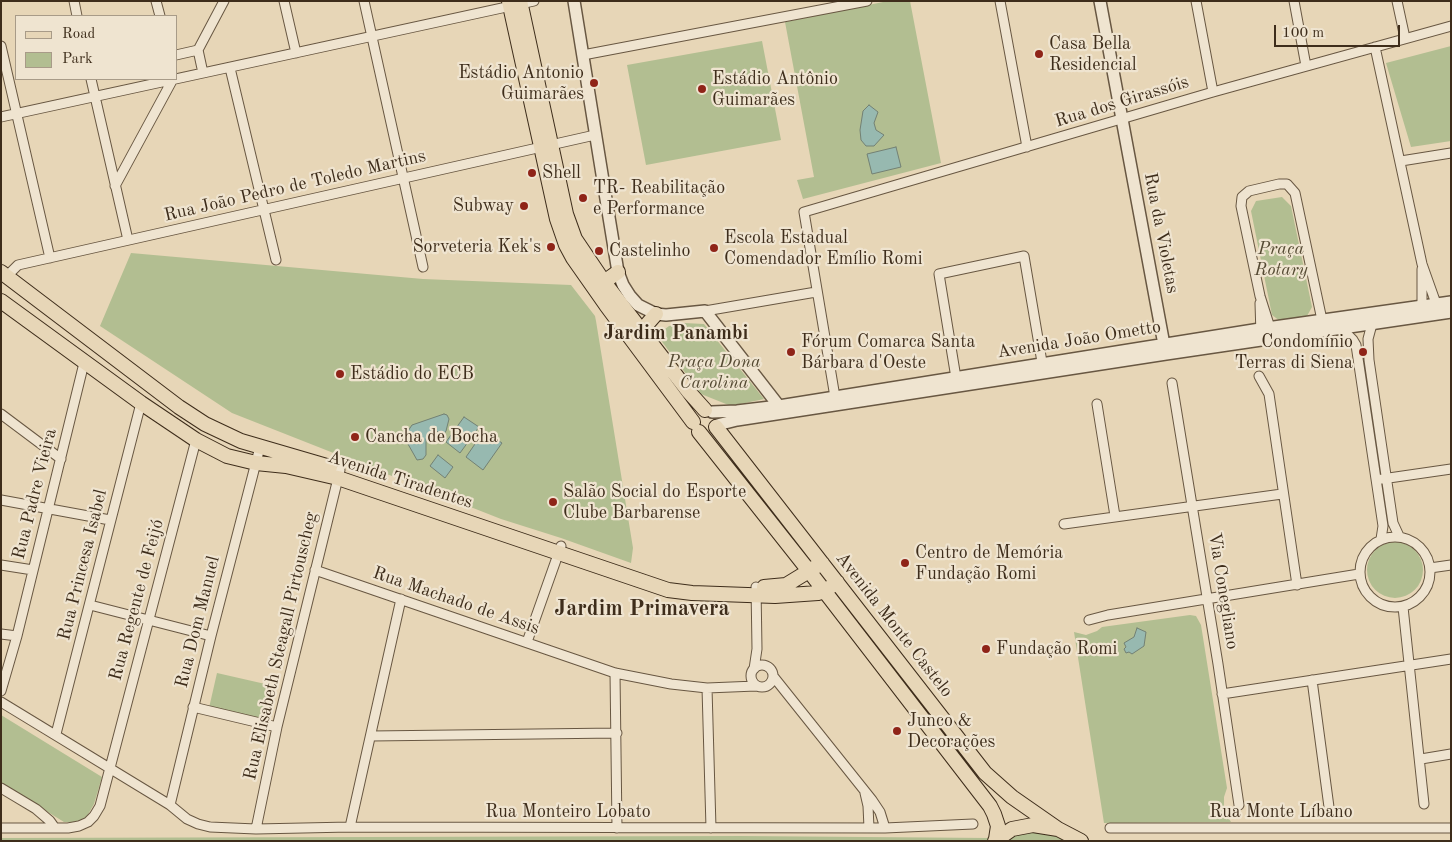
<!DOCTYPE html>
<html>
<head>
<meta charset="utf-8">
<style>
	body { margin:0 }
	#map { position:relative; width:1452px; height:842px; overflow:hidden; background:#e7d6b7; font-family:"Old Standard TT",serif }
	canvas { display:block }
	.frame { position:absolute; inset:0; border:2px solid #3e2d1b; pointer-events:none }
	.legend { position:absolute; left:15px; top:15px; width:162px; height:65px; box-sizing:border-box; background:#efe4d0; border:1px solid #a89b88; margin:0; padding:6px 9px; list-style:none; font-size:15px; color:#3e2d1b }
	.legend li { display:flex; align-items:center; gap:10px; height:25px }
	.legend b { width:25px; border:1px solid #a89b88 }
	.scale { position:absolute; left:1274px; top:25px; width:126px; height:22px; box-sizing:border-box; border:2px solid #3e2d1b; border-top:0; padding-left:6px; font-size:15px; line-height:18px; white-space:nowrap; color:#3e2d1b; -webkit-text-stroke:4px #efe4d0; paint-order:stroke }
</style>
</head>
<body>
<div id="map">
<canvas width="1452" height="842"></canvas>
<div class="frame"></div>
<ul class="legend">
<li><b style="height:6px;background:#e7d6b7"></b>Road</li>
<li><b style="height:14px;background:#b2be91"></b>Park</li>
</ul>
<div class="scale">100 m</div>
</div>
<script>
const ctx = document.querySelector('canvas').getContext('2d');
ctx.lineJoin = 'round';
function fillPath(path, color) { ctx.fillStyle = color; ctx.fill(path, 'evenodd'); }
const shape = rows => new Path2D(rows.map(r => 'M' + r).join(''));
function strokePath(path, color, width, dash) { ctx.strokeStyle = color; ctx.lineWidth = width; ctx.lineCap = dash ? 'butt' : 'round'; ctx.setLineDash(dash || []); ctx.stroke(path); }
function label(font, color, halo, rows, align = 'center') {
  ctx.font = font + ' "Old Standard TT",serif'; ctx.lineWidth = 4.5; ctx.setLineDash([]); ctx.textBaseline = 'middle'; ctx.strokeStyle = halo; ctx.fillStyle = color; for (const [text, x, y, turn = 0] of rows) {
    ctx.save(); ctx.translate(x, y); ctx.rotate((+turn || 0) * Math.PI / 180); ctx.textAlign = isNaN(turn) ? turn : align; if (halo) ctx.strokeText(text, 0, 0); ctx.fillText(text, 0, 0); ctx.restore();
  }
}
fillPath(shape([
	[888,1,910,1,941,163,803,199,797,180,814,177,785,22],
	[762,41,781,140,646,165,627,65],
	[1451,46,1451,141,1411,147,1386,63],
	[1282,197,1291,206,1312,307,1307,316,1280,321,1272,315,1251,211,1256,201],
	[131,253,423,279,571,285,595,316,596,321,633,548,631,563,561,538,501,519,232,413,100,326],
	[684,323,704,324,764,399,731,406,701,394,660,339,661,332,669,326],
	'1367 570a28 28 0 1 1 56 0a28 28 0 1 1-56 0Z',
	[1190,615,1196,616,1201,625,1227,788,1224,797,1224,806,1226,814,1231,822,1104,823,1074,632,1086,635,1097,631,1102,627],
	[217,673,274,686,266,722,209,708],
	[1,715,102,777,94,804,86,818,78,822,64,822,1,783],
	[1029,831,1051,834,1070,841,1004,841,1012,835],
	[740,836,990,838,988,841,1,841,1,838]
]), '#b2be91');
const water = shape([
	[869,105,878,112,874,123,876,130,884,135,874,146,866,146,861,140,860,130,863,111,869,105],
	[896,147,901,167,872,174,867,154,896,147],
	[444,414,447,415,449,419,446,431,443,435,435,430,430,432,426,439,426,455,423,459,417,460,404,437,412,425,444,414],
	[464,417,479,427,460,453,446,442,464,417],
	[484,431,502,443,483,470,466,457,484,431],
	[438,455,453,467,445,478,430,466,438,455],
	[1137,628,1146,632,1144,646,1132,654,1129,652,1126,653,1124,649,1126,647,1124,643,1134,637,1137,628]
]);
fillPath(water, '#97b9b0');
strokePath(water, '#738174', 1);
const minor = shape([
	[74,1,77,16],
	[156,1,160,16],
	[284,1,296,53],
	[364,1,423,267],
	[1000,1,1027,147],
	[1196,1,1213,92],
	[1294,1,1306,66],
	[1397,1,1405,38],
	[1,46,50,258],
	[1375,47,1422,264,1438,309],
	[176,55,198,50],
	[583,55,867,1],
	[230,68,276,260],
	[203,73,198,50,224,1],
	[91,79,128,240],
	[1,117,534,1],
	[1401,161,1451,153],
	[115,186,173,79],
	[7,276,18,265,595,135],
	[1260,303,1261,335],
	[705,311,816,292],
	[1422,311,1422,269],
	[1372,324,1368,339,1369,360,1393,523,1399,536],
	[1342,329,1353,340,1356,345,1383,526,1381,539],
	[1272,334,1260,296,1241,206,1242,197,1249,191,1279,184,1287,184,1295,193,1322,320],
	[1259,376,1269,394,1297,585],
	[1172,383,1218,664,1239,805],
	[957,384,939,274,1024,256,1043,368],
	[836,403,804,212,1213,92,1451,26],
	[1097,404,1115,516],
	[1,414,61,459],
	[1382,479,1451,469],
	[1,500,110,520],
	[1064,524,1282,494],
	'1360 572a35 35 0 1 1 70 0a35 35 0 1 1-70 0Z',
	[1,565,33,570],
	[1430,568,1451,565],
	[315,570,615,673,671,684,707,688,756,686],
	[90,605,211,636],
	[1403,607,1424,804],
	[1089,620,1108,615,1359,574],
	[1,634,17,636],
	[527,642,561,546],
	'751 676a11 11 0 1 1 22 0a11 11 0 1 1-22 0Z',
	[754,669,757,649,756,587],
	[615,673,617,828],
	[773,676,872,800,880,812,885,828],
	[1312,680,1329,807],
	[707,688,711,828],
	[1,691,17,636,84,363],
	[1222,694,1451,659],
	[1,702,170,805,187,819,198,824,210,827,256,829,350,827,885,828,973,824],
	[193,707,277,727],
	[56,734,141,403],
	[371,736,617,733],
	[1421,759,1451,754],
	[1,788,36,809,50,821,55,828],
	[865,793,868,806,869,828],
	[170,805,211,636,260,447],
	[350,827,401,599],
	[1,828,68,828,79,826,88,822,94,816,100,806,196,440],
	[1110,828,1451,828],
	[256,829,277,727,340,470]
]);
const tertiary = shape([
	[574,1,606,199,618,272,623,285,630,296,638,305,656,314,666,315,705,311,782,410],
	[1100,1,1165,350],
	[712,412,737,411,779,406,1260,329,1451,302],
	[717,425,737,420,1166,354,1451,312]
]);
const primary = shape([
	[509,1,557,219,566,245,573,258,606,305,693,422],
	[520,1,566,214,575,239,604,282,688,391,705,410],
	[1,272,179,407,205,424,241,441,330,467],
	[604,282,618,272],
	[1,301,141,403,196,440,227,456,256,463,286,466,338,478,668,590,692,593,775,596,818,593,825,591,837,582],
	[642,330,656,314],
	[716,427,985,773,1012,797,1058,829],
	[699,432,809,571,990,806,994,814,998,826,996,839],
	[764,587,786,585,822,563],
	[995,841,1012,829,1033,825,1058,829,1081,841]
]);
strokePath(minor, '#685742', 11);
strokePath(tertiary, '#685742', 14);
strokePath(primary, '#3e2d1b', 16);
strokePath(minor, '#efe4d0', 9);
strokePath(tertiary, '#efe4d0', 11);
strokePath(primary, '#e7d6b7', 14);
for (const [x, y, r, color] of [
	[1039,54,5,"#8f2418"],
	[594,83,5,"#8f2418"],
	[702,89,5,"#8f2418"],
	[532,173,5,"#8f2418"],
	[583,198,5,"#8f2418"],
	[524,206,5,"#8f2418"],
	[551,247,5,"#8f2418"],
	[714,248,5,"#8f2418"],
	[599,251,5,"#8f2418"],
	[791,352,5,"#8f2418"],
	[1363,352,5,"#8f2418"],
	[340,374,5,"#8f2418"],
	[355,437,5,"#8f2418"],
	[553,502,5,"#8f2418"],
	[905,563,5,"#8f2418"],
	[986,649,5,"#8f2418"],
	[897,731,5,"#8f2418"]
]) { const dot = new Path2D(); dot.arc(x, y, r, 0, 2 * Math.PI); ctx.fillStyle = color; ctx.fill(dot); strokePath(dot, '#efe4d0', 2); }
label('18px', '#3e2d1b', '#efe4d0', [
	["Casa Bella",1049,44],
	["Residencial",1049,65],
	["Estádio Antonio",584,73,"right"],
	["Guimarães",584,94,"right"],
	["Estádio Antônio",712,79],
	["Guimarães",712,100],
	["Shell",542,173],
	["TR- Reabilitação",593,188],
	["e Performance",593,209],
	["Subway",514,206,"right"],
	["Escola Estadual",724,238],
	["Comendador Emílio Romi",724,259],
	["Sorveteria Kek's",541,247,"right"],
	["Castelinho",609,251],
	["Fórum Comarca Santa",801,342],
	["Bárbara d'Oeste",801,363],
	["Condomínio",1353,342,"right"],
	["Terras di Siena",1353,363,"right"],
	["Estádio do ECB",350,374],
	["Cancha de Bocha",365,437],
	["Salão Social do Esporte",563,492],
	["Clube Barbarense",563,513],
	["Centro de Memória",915,553],
	["Fundação Romi",915,574],
	["Fundação Romi",996,649],
	["Junco &",907,721],
	["Decorações",907,742]
], 'left');
label('18px', '#3e2d1b', '#efe4d0', [
	["Rua dos Girassóis",1122,102,-17],
	["Rua João Pedro de Toledo Martins",295,186,-13],
	["Rua da Violetas",1161,233,79],
	["Avenida João Ometto",1079,340,-9],
	["Avenida Tiradentes",400,480,18],
	["Rua Padre Vieira",35,494,-76],
	["Rua Princesa Isabel",83,565,-76],
	["Via Conegliano",1223,591,81],
	["Rua Regente de Feijó",137,600,-75],
	["Rua Machado de Assis",456,601,19],
	["Rua Dom Manuel",198,622,-76],
	["Avenida Monte Castelo",894,625,52],
	["Rua Elisabeth Steagall Pirtouscheg",281,646,-77],
	["Rua Monteiro Lobato",568,812],
	["Rua Monte Líbano",1281,812]
]);
label('italic 18px', '#554a33', '#efe4d0', [
	["Praça",1281,249],
	["Rotary",1281,270],
	["Praça Dona",714,362],
	["Carolina",714,383]
]);
label('bold 20px', '#3e2d1b', '#efe4d0', [
	["Jardim Panambi",676,334]
]);
label('bold 22px', '#3e2d1b', '#efe4d0', [
	["Jardim Primavera",642,609]
]);
</script>
</body>
</html>
